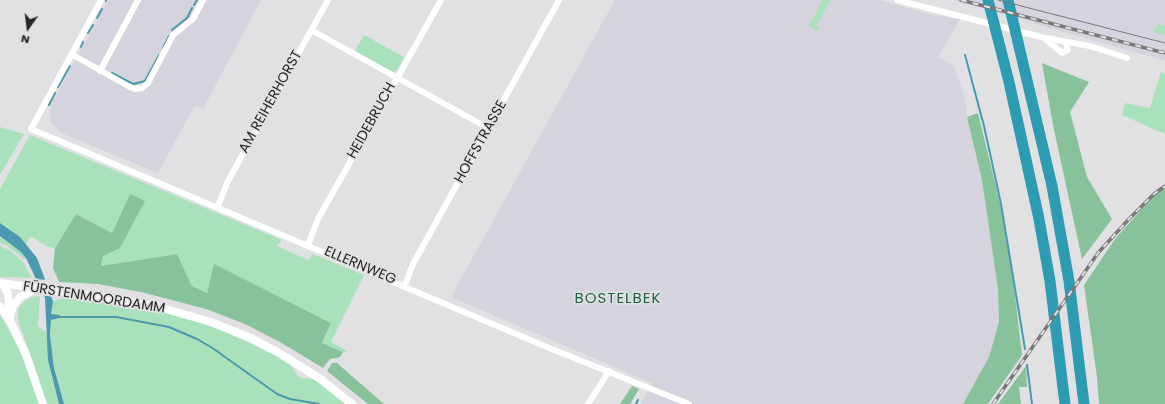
<!DOCTYPE html>
<html>
<head>
<meta charset="utf-8">
<style>
	body { margin:0 }
	#map { position:relative; width:1165px; height:404px; overflow:hidden; background:#e1e1e4; font-family:Poppins,sans-serif }
	canvas { display:block }
	.north { position:absolute; left:8px; top:8px; width:40px; height:40px; -webkit-text-stroke:3px #e1e1e4; paint-order:stroke; rotate:194deg; font-size:11px; font-weight:700; line-height:16px; text-align:center; color:#262627 }
	.north::after { content:''; display:block; margin:auto; width:14px; height:18px; background:#262627; clip-path:polygon(50% 0,100% 100%,50% 72%,0 100%) }
</style>
</head>
<body>
<div id="map">
<canvas width="1165" height="404"></canvas>
<div class="north">N</div>
</div>
<script>
const ctx = document.querySelector('canvas').getContext('2d');
ctx.lineJoin = 'round';
function fillPath(path, color) { ctx.fillStyle = color; ctx.fill(path, 'evenodd'); }
const shape = rows => new Path2D(rows.map(r => 'M' + r).join(''));
function strokePath(path, color, width, dash) { ctx.strokeStyle = color; ctx.lineWidth = width; ctx.lineCap = dash ? 'butt' : 'round'; ctx.setLineDash(dash || []); ctx.stroke(path); }
function label(font, color, halo, rows, align = 'center') {
  ctx.font = font + ' Poppins,sans-serif'; ctx.lineWidth = 3.5; ctx.setLineDash([]); ctx.textBaseline = 'middle'; ctx.strokeStyle = halo; ctx.fillStyle = color; for (const [text, x, y, turn = 0] of rows) {
    ctx.save(); ctx.translate(x, y); ctx.rotate((+turn || 0) * Math.PI / 180); ctx.textAlign = isNaN(turn) ? turn : align; if (halo) ctx.strokeText(text, 0, 0); ctx.fillText(text, 0, 0); ctx.restore();
  }
}
fillPath(shape([
	[108,0,261,0,203,109,195,105,158,173,61,133,51,122,50,116,51,104],
	[615,0,880,0,929,14,960,19,938,57,954,66,965,98,967,117,982,180,998,289,999,322,989,357,963,404,641,404,652,383,451,297],
	[953,0,1165,0,1165,26,1158,24,1155,32,1165,35,1165,61]
]), '#d5d3dd');
fillPath(shape([
	[823,0,831,0,816,25,819,27,817,31,809,26],
	[1158,24,1165,26,1165,35,1154,32],
	[364,35,404,57,397,70,392,72,355,51],
	[1161,72,1165,74,1165,134,1122,115,1125,103,1150,108],
	[0,127,24,134,0,175],
	[30,135,282,240,277,246,308,260,313,254,364,275,331,342,348,351,343,352,322,343,331,323,214,265,207,293,192,286,177,254,101,266,103,256,130,194,112,233,76,214,55,248,48,247,30,236,26,244,20,237,0,223,0,189],
	[0,236,21,252,26,258,24,259,6,245,0,243],
	[0,246,9,250,23,262,32,278,0,277],
	[40,296,38,326,46,332,51,374,59,404,46,404,34,364,18,321,18,309,22,303,31,297],
	[64,298,99,301,151,309,194,321,224,331,289,362,297,375,302,378,313,379,321,384,345,404,64,404,54,368,50,335,51,320,60,318,60,315,52,315,50,313,53,301],
	[0,315,18,345,28,368,40,404,0,404]
]), '#a9e1bb');
fillPath(shape([
	[1042,63,1089,82,1070,112,1087,177,1112,219,1082,259,1053,125],
	[978,113,1001,208,1012,270,1022,355,988,404,963,404,989,357,999,322,998,289,982,180,967,117],
	[1165,187,1165,404,1099,404,1097,377,1084,285,1115,239,1155,194],
	[130,194,145,201,120,248,103,256,101,266,177,254,192,286,207,293,214,264,331,323,322,343,343,352,340,357,330,359,323,368,280,342,245,324,206,309,141,292,98,284,59,282,53,268,55,248,76,214,112,233],
	[332,363,337,363,384,404,368,404,327,371],
	[1026,366,1027,387,1019,387,1021,404,998,404],
	[632,386,639,389,630,404,620,404]
]), '#88c29b');
fillPath(shape([
	[0,223,20,237,37,258,53,301,51,314,60,315,60,318,51,320,50,335,54,368,64,404,59,404,48,360,45,298,26,258,21,252,0,236]
]), '#4b99ae');
fillPath(shape([
	[34,279,48,280,54,297,42,295]
]), '#e1e1e4');
strokePath(shape([
	[106,1,106,0],
	[194,5,197,0],
	[97,18,102,9],
	[172,30,187,18,192,8],
	[88,33,93,25],
	[81,47,83,42],
	[163,48,169,36],
	[965,55,984,126,1001,204,1025,349],
	[112,73,133,84,145,81,159,55],
	[58,87,70,66],
	[49,105,55,93],
	[59,317,116,317,169,327,197,339,211,347,277,394,290,399,319,404],
	[1027,365,1032,404],
	[636,404,638,400]
]), '#4b99ae', 2);
strokePath(shape([
	[101,0,31,129,554,350,689,404],
	[897,0,1045,38,1090,46,1127,58],
	[311,30,488,128],
	[1045,39,1062,53,1068,50,1066,43],
	[71,54,130,87,135,89,142,88,148,83,173,35,193,19,203,0],
	[100,71,138,0],
	[218,206,228,181,328,0],
	[308,245,318,219,441,0],
	[405,285,413,264,559,0],
	[588,404,609,371]
]), '#fff', 6);
strokePath(shape([
	[0,283,117,299,166,309,211,322,253,339,279,353,319,378,352,404],
	[3,284,8,294,10,319],
	[0,306,11,323,26,355,43,404],
	[10,315,13,306,20,297,35,289]
]), '#fff', 8);
strokePath(shape([
	[988,0,1009,82,1039,219,1050,281,1065,404],
	[1008,0,1052,186,1069,281,1084,404]
]), '#2d9cb3', 11);
strokePath(shape([
	[998,0,1165,43]
]), '#78787a', 1);
const rail = shape([
	[961,0,1165,53],
	[993,404,1098,253,1129,219,1154,194,1165,186]
]);
strokePath(rail, '#78787a', 3.5);
strokePath(rail, '#e1e1e4', 2, [6]);
label('14px', '#262627', '#e1e1e4', [
	["AM REIHERHORST",271,102,-61],
	["HEIDEBRUCH",372,121,-61],
	["HOFFSTRASSE",481,142,-61],
	["ELLERNWEG",360,266,23],
	["FÜRSTENMOORDAMM",94,298,9]
]);
ctx.letterSpacing = '1px';
label('15px', '#206146', '#e1e1e4', [
	["BOSTELBEK",618,299]
]);
ctx.letterSpacing = '0px';
</script>
</body>
</html>
